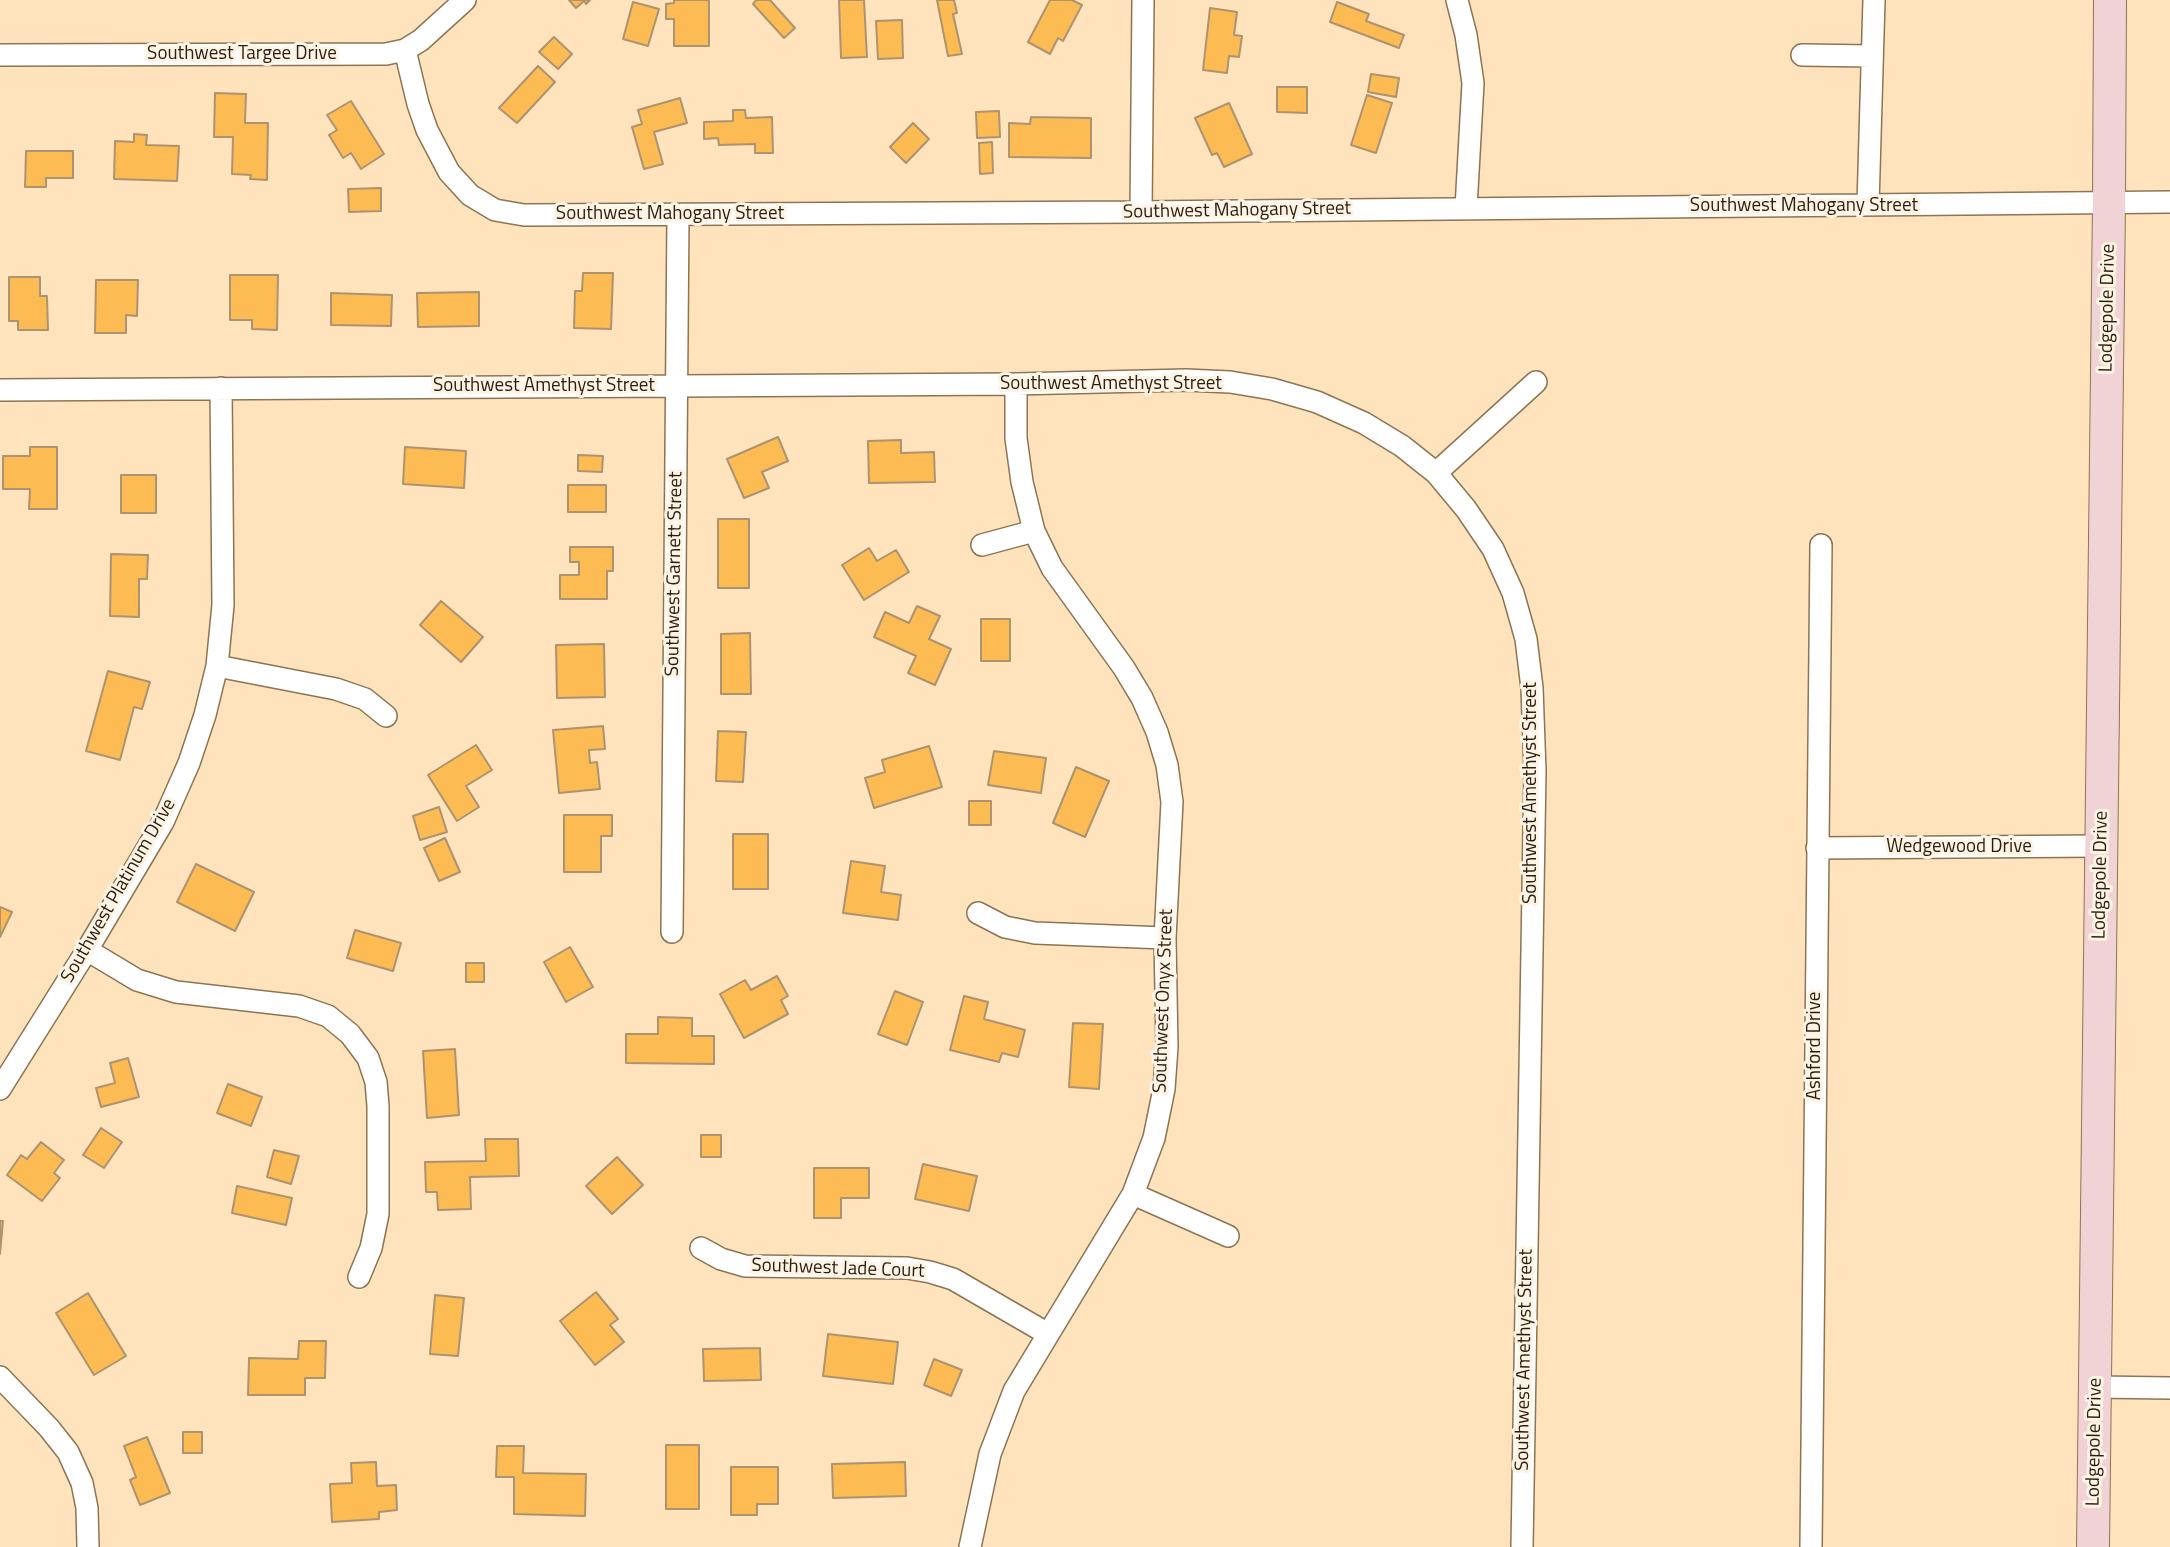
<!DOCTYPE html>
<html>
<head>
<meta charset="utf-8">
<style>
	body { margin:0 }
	canvas { display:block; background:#ffe3bd }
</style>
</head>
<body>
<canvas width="2170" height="1547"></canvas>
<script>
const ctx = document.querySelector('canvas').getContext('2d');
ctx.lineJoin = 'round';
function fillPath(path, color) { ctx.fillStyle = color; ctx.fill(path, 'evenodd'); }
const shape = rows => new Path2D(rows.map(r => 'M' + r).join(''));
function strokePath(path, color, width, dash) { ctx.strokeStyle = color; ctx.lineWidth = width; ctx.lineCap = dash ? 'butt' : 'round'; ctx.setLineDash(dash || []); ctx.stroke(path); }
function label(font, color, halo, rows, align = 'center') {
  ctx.font = font + ' "Titillium Web",sans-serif'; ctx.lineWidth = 6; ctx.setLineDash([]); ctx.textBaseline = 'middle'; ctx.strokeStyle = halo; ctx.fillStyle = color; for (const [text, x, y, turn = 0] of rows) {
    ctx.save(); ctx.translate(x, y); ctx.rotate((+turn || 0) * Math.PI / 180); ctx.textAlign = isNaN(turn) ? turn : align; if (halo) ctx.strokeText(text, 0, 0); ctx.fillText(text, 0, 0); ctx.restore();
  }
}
const building = shape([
	[569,0,590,0,586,4,584,1,576,8,569,0],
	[674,0,709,0,709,46,674,46,674,19,666,19,666,4,674,3,674,0],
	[756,0,770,0,795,28,784,38,753,4,756,0],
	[839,0,864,0,867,57,841,58,839,0],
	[937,0,954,0,957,13,953,14,962,54,948,56,937,0],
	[1050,0,1072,0,1082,5,1063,41,1058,38,1050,54,1028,42,1050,0],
	[633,2,659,9,648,46,623,39,633,2],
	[1337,2,1369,14,1366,21,1404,35,1399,48,1330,22,1337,2],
	[1210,8,1237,12,1234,35,1242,36,1239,57,1229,56,1227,73,1203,70,1210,8],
	[902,20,903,58,878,59,876,21,902,20],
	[554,37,572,54,558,69,539,52,554,37],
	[538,66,555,82,517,123,499,108,538,66],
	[1371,74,1399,78,1396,97,1368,92,1371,74],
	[1277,87,1307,87,1307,113,1277,112,1277,87],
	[215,93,246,94,245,123,268,123,267,180,250,179,251,175,232,174,233,137,214,137,215,93],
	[1367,95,1392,103,1376,153,1351,145,1367,95],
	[680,98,687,123,654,132,663,164,644,169,632,127,642,124,638,110,680,98],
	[351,101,384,154,361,169,351,153,343,158,329,135,337,130,327,115,351,101],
	[1229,103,1252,154,1224,167,1217,153,1212,155,1195,118,1229,103],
	[733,110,745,110,746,118,772,117,773,153,755,153,755,144,719,145,718,138,704,139,704,122,733,121,733,110],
	[999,111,1000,137,977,138,976,112,999,111],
	[1031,117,1091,118,1091,158,1009,157,1009,123,1030,124,1031,117],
	[913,123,929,139,906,163,890,147,913,123],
	[134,134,147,135,146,145,179,146,177,181,114,179,115,141,134,142,134,134],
	[992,142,993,173,980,174,979,143,992,142],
	[26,151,73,151,73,178,46,178,46,187,25,187,26,151],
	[381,188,381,211,349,212,348,189,381,188],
	[583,273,613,273,611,329,574,328,575,291,582,291,583,273],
	[230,275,278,275,277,330,252,329,252,320,230,320,230,275],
	[9,277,40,277,40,296,47,296,48,330,18,330,18,321,9,321,9,277],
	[96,280,138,280,137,316,126,315,126,333,95,333,96,280],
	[479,292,479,326,418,327,417,293,479,292],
	[331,293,392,295,391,326,331,325,331,293],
	[778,437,788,461,762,472,769,488,744,498,727,459,778,437],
	[901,440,901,453,934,452,935,482,869,483,868,441,901,440],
	[30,447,57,447,57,509,29,509,30,489,3,489,3,456,30,456,30,447],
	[405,447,466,451,464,488,403,484,405,447],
	[578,455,603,456,602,472,578,471,578,455],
	[121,475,156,475,156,513,121,513,121,475],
	[568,485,606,485,606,512,568,512,568,485],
	[718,519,749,519,749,588,718,588,718,519],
	[570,547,613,547,613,571,607,571,607,599,560,599,560,575,579,575,579,562,570,562,570,547],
	[869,548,877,561,896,550,909,572,864,600,842,565,869,548],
	[111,554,148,555,147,579,139,579,139,617,110,616,111,554],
	[441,601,483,637,461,662,420,625,441,601],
	[917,606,940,616,929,639,951,649,935,685,908,673,916,656,874,637,885,612,909,623,917,606],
	[981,619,1010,619,1010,661,981,661,981,619],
	[750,633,751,694,721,694,721,634,750,633],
	[604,644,605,697,557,698,556,645,604,644],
	[108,671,150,682,142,709,134,707,120,760,86,751,108,671],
	[603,726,605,749,589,750,590,763,597,762,600,789,559,793,553,730,603,726],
	[718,731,746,732,743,782,716,781,718,731],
	[476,745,492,770,466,786,479,807,457,821,428,775,476,745],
	[929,746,942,787,874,808,865,778,885,772,882,760,929,746],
	[994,751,1046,758,1041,793,988,785,994,751],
	[1076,767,1109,781,1085,837,1053,823,1076,767],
	[969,801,991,801,991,825,969,825,969,801],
	[439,807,447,832,420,840,413,816,439,807],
	[564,815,612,815,612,836,601,836,601,872,564,872,564,815],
	[733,834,768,834,768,889,733,889,733,834],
	[445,838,460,872,439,881,424,848,445,838],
	[851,861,885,866,881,892,901,895,898,920,843,913,851,861],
	[196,864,254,892,235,931,177,902,196,864],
	[0,907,12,912,0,937,0,907],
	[355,930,401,943,393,971,347,958,355,930],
	[570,947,593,987,566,1002,544,962,570,947],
	[466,963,484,963,484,982,466,982,466,963],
	[777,976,788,996,781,1000,788,1014,744,1038,720,994,745,980,751,990,777,976],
	[895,991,923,1002,907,1045,878,1034,895,991],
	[964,996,988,1002,984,1019,1025,1030,1018,1057,1002,1053,999,1062,950,1050,964,996],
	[658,1017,692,1018,692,1036,714,1036,714,1064,626,1063,626,1034,658,1034,658,1017],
	[1073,1023,1103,1024,1099,1089,1069,1087,1073,1023],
	[455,1049,459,1115,427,1118,423,1051,455,1049],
	[128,1058,139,1097,101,1107,96,1088,115,1083,110,1063,128,1058],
	[228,1084,262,1097,251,1126,217,1113,228,1084],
	[101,1128,122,1142,104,1168,83,1155,101,1128],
	[701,1135,721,1135,721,1157,701,1157,701,1135],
	[485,1139,518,1139,519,1176,470,1177,471,1209,438,1210,437,1192,426,1192,425,1162,486,1161,485,1139],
	[41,1142,64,1160,54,1173,60,1178,42,1201,7,1175,21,1155,27,1159,41,1142],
	[274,1150,299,1156,291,1184,267,1177,274,1150],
	[617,1157,643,1185,612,1214,586,1186,617,1157],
	[923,1164,977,1176,969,1211,915,1199,923,1164],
	[814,1168,869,1168,869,1198,841,1198,841,1218,814,1218,814,1168],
	[237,1186,292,1198,286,1225,232,1213,237,1186],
	[0,1221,3,1221,0,1254,0,1221],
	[596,1292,618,1319,610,1325,624,1342,595,1365,560,1321,596,1292],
	[88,1293,126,1356,94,1375,56,1313,88,1293],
	[435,1295,464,1298,458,1356,430,1354,435,1295],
	[828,1334,898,1342,893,1384,823,1376,828,1334],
	[299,1341,326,1341,325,1378,305,1378,305,1395,248,1395,249,1358,298,1359,299,1341],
	[760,1348,761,1380,704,1381,703,1349,760,1348],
	[934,1359,962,1370,951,1396,924,1385,934,1359],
	[183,1432,202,1432,202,1453,183,1453,183,1432],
	[147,1437,170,1493,140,1505,130,1480,136,1477,124,1446,147,1437],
	[666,1445,699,1445,699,1509,666,1509,666,1445],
	[497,1446,524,1446,523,1473,586,1474,585,1516,514,1514,514,1477,496,1477,497,1446],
	[376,1462,377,1486,396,1485,397,1510,379,1512,379,1519,332,1522,330,1484,352,1483,351,1463,376,1462],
	[905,1462,906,1496,833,1498,832,1464,905,1462],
	[731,1467,778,1467,778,1504,757,1504,757,1515,731,1515,731,1467]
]);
fillPath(building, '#fdbb53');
strokePath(building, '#ad9370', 2);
const street = shape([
	[1457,0,1466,35,1473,83,1466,208],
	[405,50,418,104,427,130,449,172,470,195,495,210,524,215,1141,212,2170,202],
	[0,55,386,54,405,50,421,40,465,0],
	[1802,55,1872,56],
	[1868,205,1874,0],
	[1141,212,1143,0],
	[0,390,1016,384,1186,380,1230,382,1272,389,1317,402,1364,423,1402,446,1436,473,1466,509,1493,549,1513,593,1526,639,1532,688,1535,771,1522,1547],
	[1436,473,1536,382],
	[982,545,1034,531],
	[217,666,336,689,365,699,386,716],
	[1817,848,2101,846],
	[978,913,1005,927,1035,933,1165,938],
	[672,932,678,215],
	[87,950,137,980,176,992,299,1006,328,1016,350,1034,368,1058,376,1082,378,1106,378,1214,371,1248,359,1277],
	[0,1089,87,950,163,822,189,763,205,715,217,666,223,605,221,388],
	[1133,1194,1228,1236],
	[701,1248,721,1259,745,1266,907,1268,930,1272,953,1279,1048,1334],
	[0,1377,49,1428,68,1452,82,1483,87,1508,88,1547],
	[2095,1387,2170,1388],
	[970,1547,990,1454,1014,1391,1133,1194,1154,1138,1164,1089,1167,1047,1165,938,1172,802,1167,765,1157,732,1142,698,1124,668,1052,568,1034,531,1022,482,1016,438,1016,384],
	[1811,1547,1821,545]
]);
const secondary = shape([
	[2093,1547,2109,203,2110,0]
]);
strokePath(street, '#8d7452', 24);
strokePath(secondary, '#8d7452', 34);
strokePath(street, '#fff', 21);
strokePath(secondary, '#f1d2d5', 32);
label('19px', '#291f11', '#fff3e4', [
	["Southwest Targee Drive",242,54],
	["Southwest Mahogany Street",1804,206],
	["Southwest Mahogany Street",1237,211,-1],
	["Southwest Mahogany Street",670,214],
	["Lodgepole Drive",2108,308,-89],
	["Southwest Amethyst Street",1111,384],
	["Southwest Amethyst Street",544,386],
	["Southwest Garnett Street",675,574,-89],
	["Southwest Amethyst Street",1531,793,-90],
	["Wedgewood Drive",1959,847],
	["Lodgepole Drive",2101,875,-89],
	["Southwest Platinum Drive",119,891,-60],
	["Southwest Onyx Street",1164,1001,-88],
	["Ashford Drive",1815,1046,-90],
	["Southwest Jade Court",838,1269,2],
	["Southwest Amethyst Street",1525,1360,-89],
	["Lodgepole Drive",2095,1442,-89]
]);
</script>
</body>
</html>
